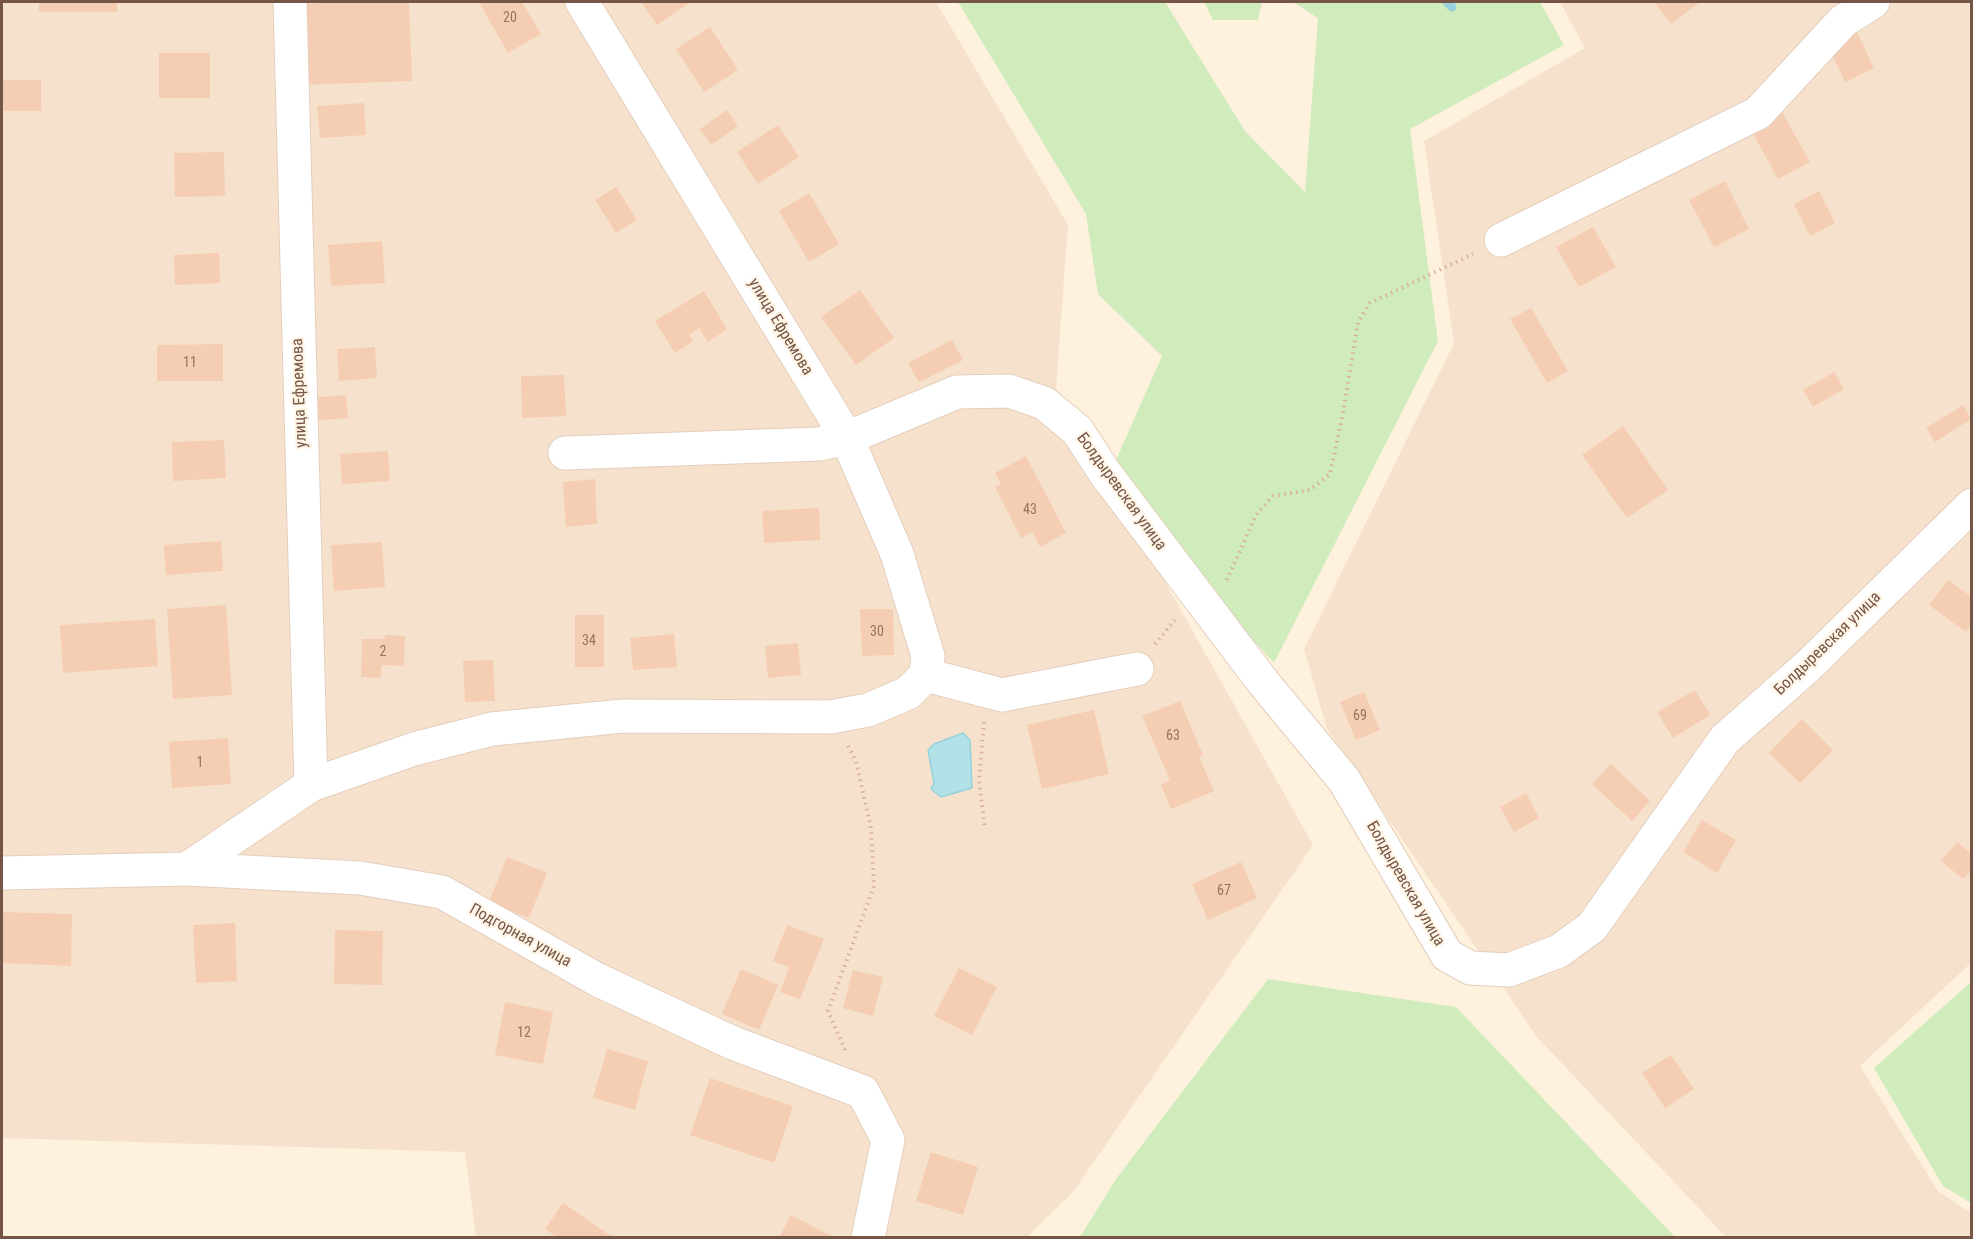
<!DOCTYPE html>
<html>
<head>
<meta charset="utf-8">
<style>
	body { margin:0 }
	#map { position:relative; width:1973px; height:1239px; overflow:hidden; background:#fef1de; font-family:"Roboto Condensed",sans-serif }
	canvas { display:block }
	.frame { position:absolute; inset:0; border:3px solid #755545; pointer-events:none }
</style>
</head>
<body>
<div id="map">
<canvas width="1973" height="1239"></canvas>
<div class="frame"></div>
</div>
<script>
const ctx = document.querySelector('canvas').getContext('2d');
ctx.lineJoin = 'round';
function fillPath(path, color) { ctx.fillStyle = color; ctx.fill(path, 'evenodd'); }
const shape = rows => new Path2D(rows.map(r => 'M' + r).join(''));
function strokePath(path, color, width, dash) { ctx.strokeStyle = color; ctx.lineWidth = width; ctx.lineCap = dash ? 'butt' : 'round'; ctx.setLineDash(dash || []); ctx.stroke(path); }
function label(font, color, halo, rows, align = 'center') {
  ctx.font = font + ' "Roboto Condensed",sans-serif'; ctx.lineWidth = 4.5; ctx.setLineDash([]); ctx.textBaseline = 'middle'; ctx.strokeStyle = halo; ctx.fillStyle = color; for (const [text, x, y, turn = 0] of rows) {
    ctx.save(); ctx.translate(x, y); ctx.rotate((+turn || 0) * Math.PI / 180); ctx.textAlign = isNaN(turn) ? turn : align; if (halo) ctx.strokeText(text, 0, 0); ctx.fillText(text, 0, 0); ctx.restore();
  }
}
fillPath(shape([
	[2,2,936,2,1068,225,1056,388,1313,845,1073,1192,1027,1237,476,1237,465,1152,2,1138],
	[1560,2,1971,2,1971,963,1860,1066,1938,1191,1971,1213,1971,1237,1726,1237,1536,1036,1327,729,1304,649,1454,343,1424,141,1585,48]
]), '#f6e2cc');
fillPath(shape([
	[958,2,1165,2,1245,131,1305,192,1318,18,1293,2,1540,2,1564,45,1410,129,1438,341,1274,663,1186,567,1116,460,1162,356,1098,294,1086,214],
	[1204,2,1262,2,1258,20,1213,20],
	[1268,979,1456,1007,1675,1237,1080,1237,1116,1179],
	[1971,982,1971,1203,1943,1186,1874,1068]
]), '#d0ecbc');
const water = shape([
	[963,733,970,740,972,788,941,797,931,789,934,783,928,750,934,744,963,733]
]);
fillPath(water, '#b2e1e8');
strokePath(water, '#97d1db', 1.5);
strokePath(shape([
	[1447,2,1452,7]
]), '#97d1db', 9);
fillPath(shape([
	[39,2,117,2,117,12,39,12],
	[354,2,409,2,412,81,300,85,296,4],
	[479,2,522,2,541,34,508,53],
	[641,2,691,2,657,25],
	[1654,2,1700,2,1671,24],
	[710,27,738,70,704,92,676,49],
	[1856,30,1874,68,1845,82,1827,44],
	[159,53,210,53,210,98,159,98],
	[2,80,41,80,41,111,2,111],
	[364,103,366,135,320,138,317,106],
	[727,110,738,126,711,145,700,129],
	[1782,112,1810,162,1778,179,1751,130],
	[778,125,799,157,758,184,737,152],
	[224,152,225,196,175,197,174,153],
	[1725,181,1749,229,1714,247,1689,200],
	[616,187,637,220,616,233,595,200],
	[1819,191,1835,223,1810,236,1794,204],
	[809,193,839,244,809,262,779,211],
	[1593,227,1616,267,1579,287,1556,247],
	[382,241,385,283,331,286,328,245],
	[219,253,220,283,175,285,174,255],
	[860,290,894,338,856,365,821,317],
	[704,291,727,329,708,342,699,328,689,335,693,341,675,353,655,321],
	[1531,308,1568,371,1547,383,1510,319],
	[952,340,963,360,919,382,908,363],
	[223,344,223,381,157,381,157,345],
	[375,347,377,378,339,381,337,349],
	[1834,372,1844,389,1813,407,1803,390],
	[564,375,566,416,522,418,521,376],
	[346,395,348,418,309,421,307,398],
	[1963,405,1971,419,1935,442,1926,428],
	[1623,426,1668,490,1627,518,1582,455],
	[224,440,226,478,173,481,172,442],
	[388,451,390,481,342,484,340,454],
	[1026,456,1066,533,1040,547,1033,532,1021,538,995,487,1001,484,995,473],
	[595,479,597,524,566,527,563,482],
	[819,508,820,540,764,543,762,511],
	[221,541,223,571,166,575,164,545],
	[382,542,385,587,334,591,331,545],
	[1948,580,1972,597,1972,624,1966,632,1929,605],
	[226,605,232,695,173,699,167,609],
	[860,609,893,609,894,655,862,656],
	[575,615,604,615,604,667,575,667],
	[155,619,158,666,63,673,60,625],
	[674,634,677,667,633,670,630,638],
	[385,635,405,636,404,666,381,665,381,678,361,677,362,639,385,639],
	[798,643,801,675,768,678,765,646],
	[493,660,495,701,465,702,463,661],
	[1695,690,1710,715,1673,738,1657,712],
	[1364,692,1380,730,1356,740,1340,702],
	[1180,701,1203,755,1199,757,1214,791,1171,809,1161,785,1170,780,1142,716],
	[1094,710,1109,774,1042,789,1027,725],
	[1802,719,1833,750,1800,783,1769,753],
	[228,738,231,784,172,788,169,742],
	[1611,764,1650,801,1632,821,1592,784],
	[1526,793,1539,818,1514,832,1500,807],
	[1702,820,1736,840,1717,873,1683,852],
	[1957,842,1972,854,1972,870,1963,879,1941,861],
	[507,857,547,873,529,918,489,902],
	[1241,862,1257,898,1208,920,1192,884],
	[2,912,72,914,71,966,2,963],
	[235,923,237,981,196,983,193,925],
	[787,925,824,939,800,999,780,992,789,967,773,961],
	[335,930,383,931,382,985,334,984],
	[959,968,997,987,972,1035,934,1016],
	[741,969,778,985,759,1030,722,1014],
	[853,970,883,977,873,1016,843,1008],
	[505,1002,553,1012,543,1064,495,1055],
	[607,1049,648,1061,635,1110,593,1098],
	[1671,1055,1694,1089,1665,1108,1642,1073],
	[710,1078,793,1106,774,1163,690,1135],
	[931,1152,978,1167,963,1215,916,1201],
	[563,1203,614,1238,558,1238,545,1229],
	[791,1215,835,1238,779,1238]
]), '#f5cdb3');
const minor = shape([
	[290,2,311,785],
	[582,2,847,438,897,554,928,656,926,675],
	[1501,240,1758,113,1843,21,1873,2],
	[565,453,819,444,847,438,957,392,1009,391,1044,403,1077,430,1105,473,1263,682,1344,780,1447,955,1470,968,1509,970,1559,951,1592,927,1725,739,1808,666,1972,505],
	[926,675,1002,695,1137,669],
	[187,869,311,785,414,749,492,729,623,716,831,717,868,710,908,693,926,675],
	[2,873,187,869,360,878,442,892,598,980,733,1043,863,1092,888,1140,868,1238]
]);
strokePath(minor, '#e4cebd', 35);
strokePath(shape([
	[1227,580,1256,515,1273,496,1310,490,1330,474,1343,413,1358,322,1370,303,1473,254],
	[1155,644,1175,620],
	[984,722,979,781,985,828],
	[845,1050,828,1011,874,886,871,828,856,761,848,746]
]), '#dab097', 4, [1.5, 4.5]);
strokePath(minor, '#fff', 33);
label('14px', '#957360', null, [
	["20",510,18],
	["11",190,363],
	["43",1030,510],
	["30",877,632],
	["34",589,641],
	["2",383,652],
	["69",1360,716],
	["63",1173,736],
	["1",200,763],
	["67",1224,891],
	["12",524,1033]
]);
label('16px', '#755545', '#fff5e6', [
	["улица Ефремова",780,327,59],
	["улица Ефремова",300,393,-92],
	["Болдыревская улица",1121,492,54],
	["Болдыревская улица",1828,644,-44],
	["Болдыревская улица",1405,884,60],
	["Подгорная улица",520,936,29]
]);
</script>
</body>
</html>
